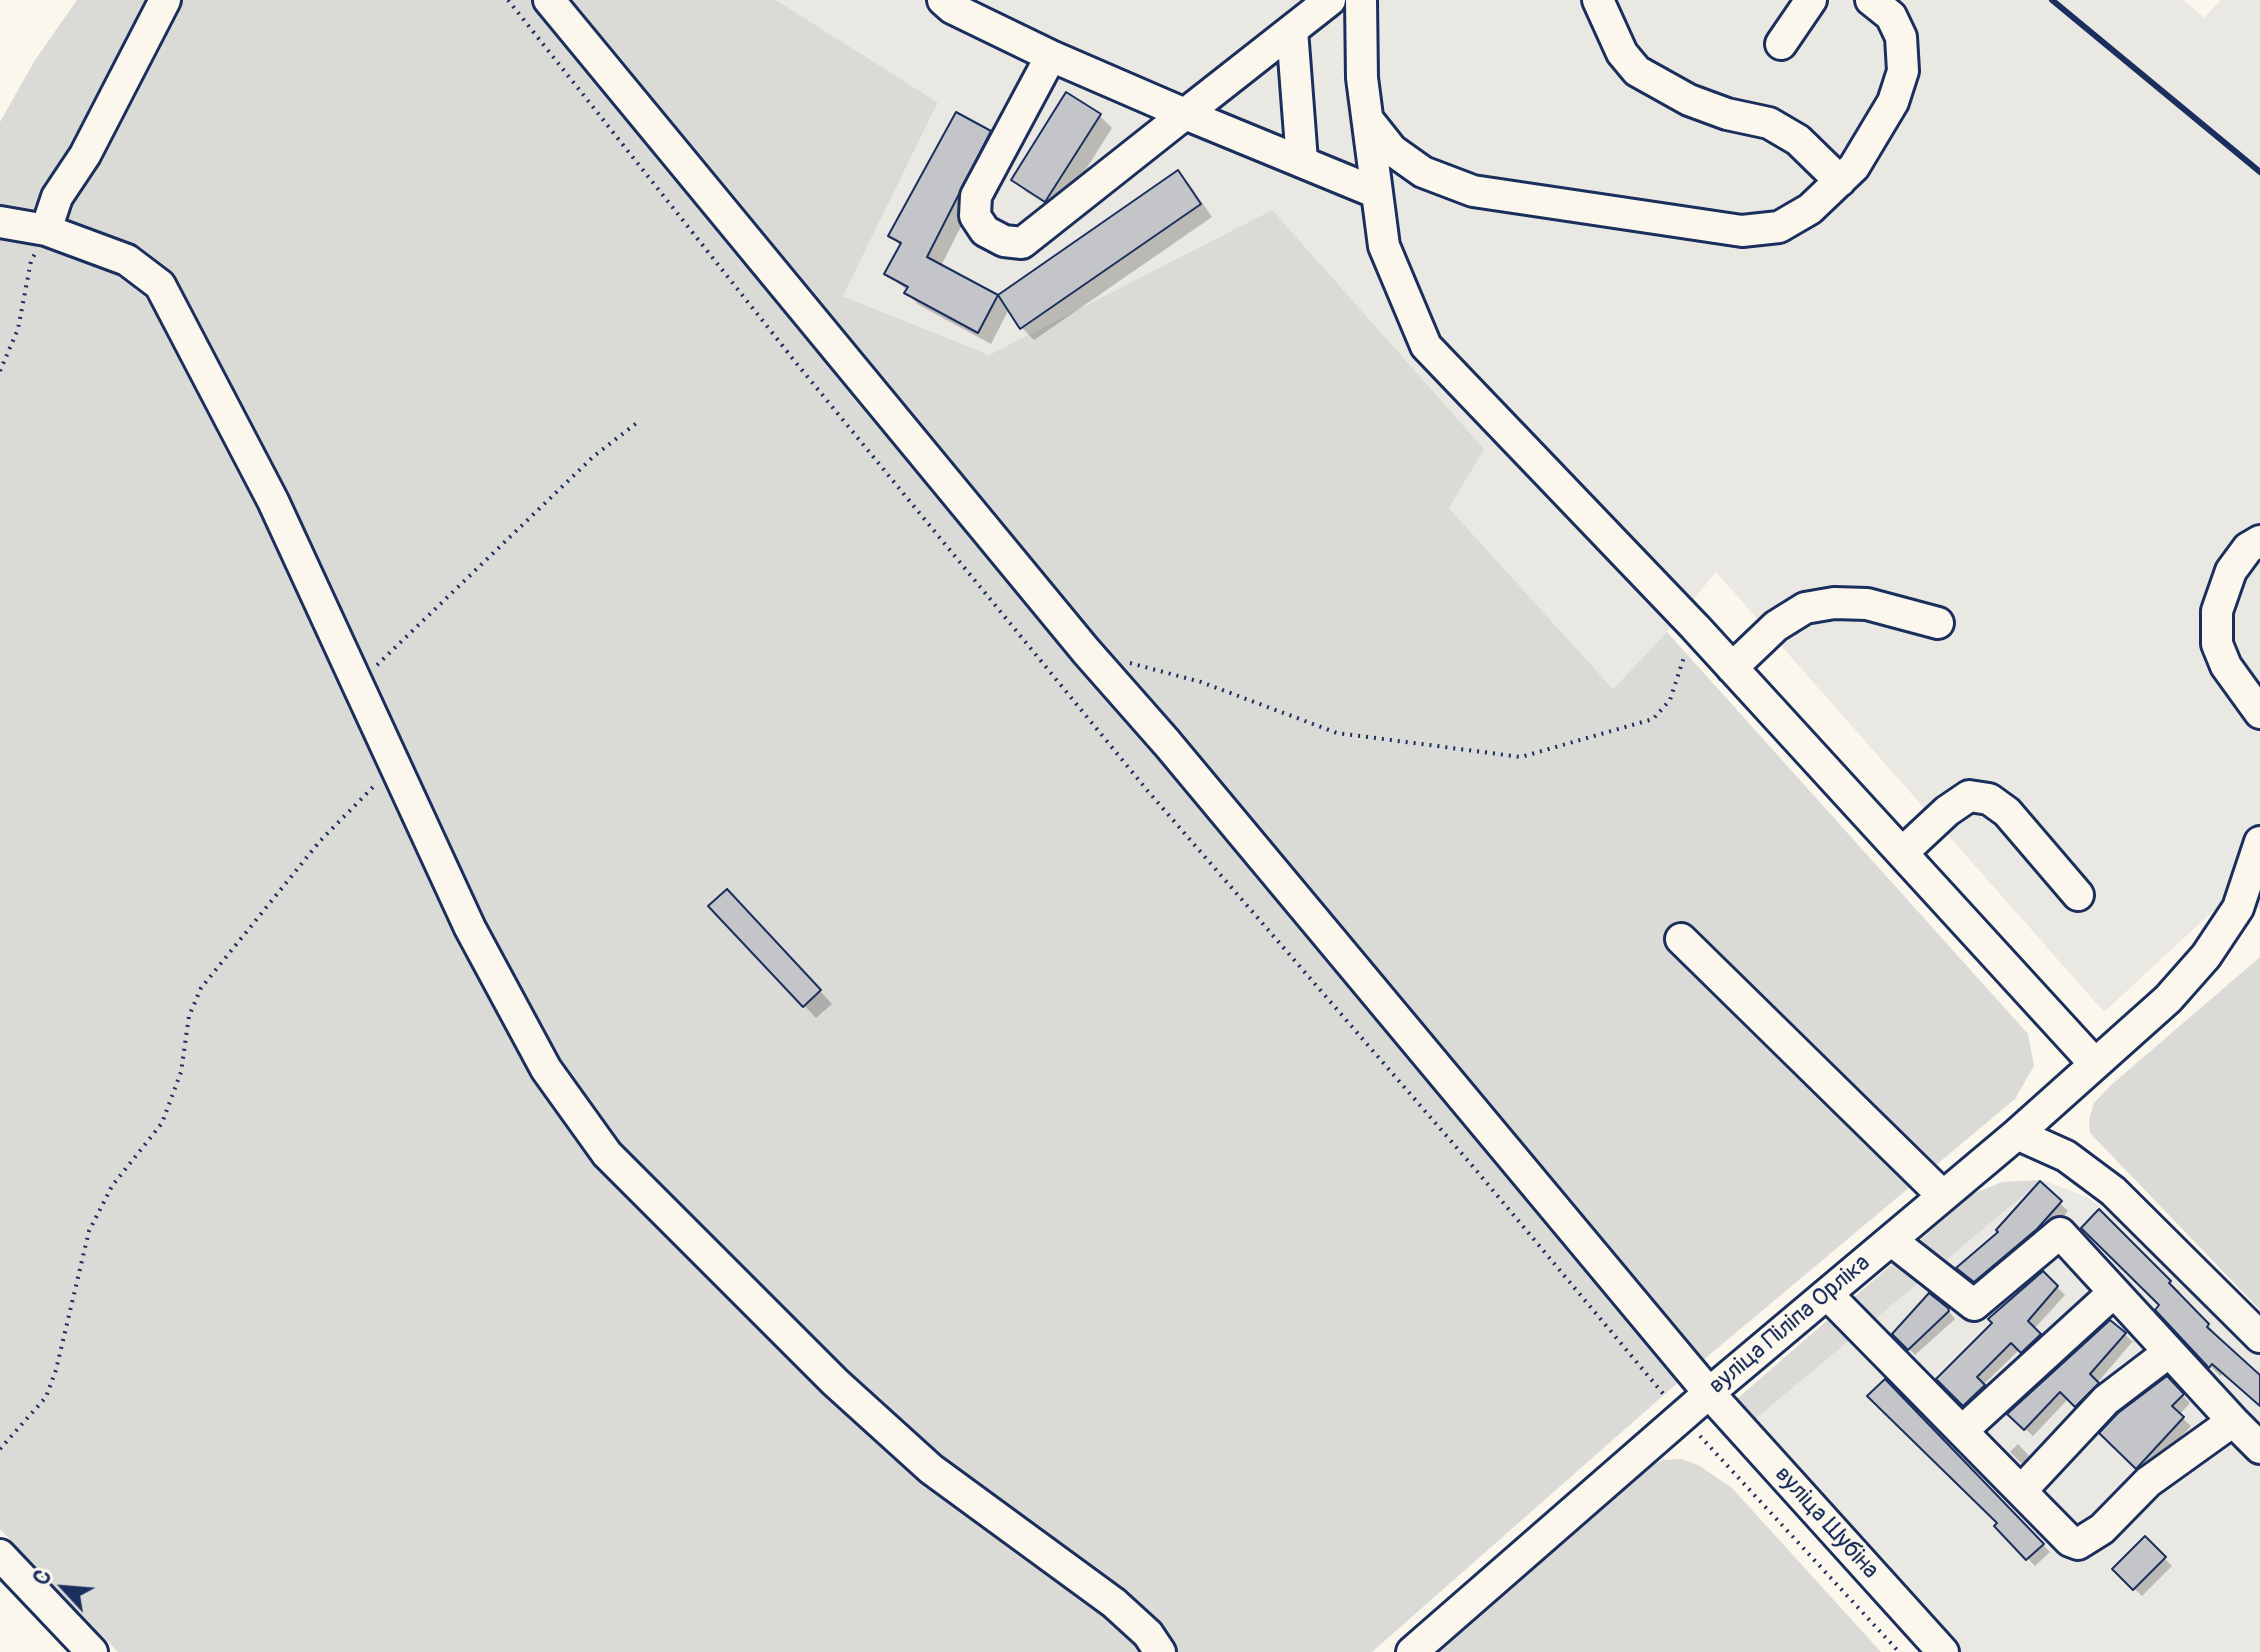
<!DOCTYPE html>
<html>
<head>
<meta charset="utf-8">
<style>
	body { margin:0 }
	#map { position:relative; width:2260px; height:1652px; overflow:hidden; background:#fbf7ec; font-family:Pangolin,sans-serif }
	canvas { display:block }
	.north { position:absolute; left:24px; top:1548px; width:80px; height:80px; -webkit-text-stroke:6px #fbf7ec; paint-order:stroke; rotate:296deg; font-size:22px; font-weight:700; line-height:32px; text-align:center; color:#1b2f5e }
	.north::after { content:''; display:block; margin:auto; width:28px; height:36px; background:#1b2f5e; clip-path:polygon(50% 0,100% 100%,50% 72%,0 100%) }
</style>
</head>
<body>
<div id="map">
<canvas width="2260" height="1652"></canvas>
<div class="north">С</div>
</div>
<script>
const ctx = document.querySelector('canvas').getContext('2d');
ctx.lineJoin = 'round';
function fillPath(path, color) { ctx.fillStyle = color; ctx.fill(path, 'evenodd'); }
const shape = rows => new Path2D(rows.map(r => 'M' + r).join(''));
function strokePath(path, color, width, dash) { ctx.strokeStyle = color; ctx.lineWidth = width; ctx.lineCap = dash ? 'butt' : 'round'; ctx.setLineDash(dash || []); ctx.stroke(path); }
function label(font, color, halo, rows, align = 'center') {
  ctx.font = font + ' Pangolin,sans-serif'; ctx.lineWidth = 6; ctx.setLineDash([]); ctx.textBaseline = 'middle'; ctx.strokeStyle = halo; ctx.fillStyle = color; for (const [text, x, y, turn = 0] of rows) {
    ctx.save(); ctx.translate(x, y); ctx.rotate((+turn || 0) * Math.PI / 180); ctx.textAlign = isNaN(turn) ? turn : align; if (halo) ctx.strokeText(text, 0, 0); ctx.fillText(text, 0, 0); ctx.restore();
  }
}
fillPath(shape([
	[776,0,2184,0,2204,18,2221,0,2260,0,2260,910,2238,888,2104,1012,1716,572,1667,632,1613,689,1449,508,1272,210,989,355,843,296,938,104],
	[2042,1180,2087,1197,2143,1237,2260,1354,2260,1652,1943,1652,1742,1430]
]), '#eae8e2');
fillPath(shape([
	[77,0,776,0,938,103,843,296,989,355,1272,210,1484,449,1449,508,1613,689,1667,632,2028,1034,2034,1066,2015,1099,1708,1356,1372,1652,118,1652,0,1529,0,122,35,60],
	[2260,957,2260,1310,2090,1133,2089,1120,2094,1103,2110,1086],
	[2042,1180,1742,1430,1724,1410,1973,1194,2002,1182],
	[1682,1459,1700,1466,1732,1488,1881,1652,1431,1652,1643,1468,1664,1460]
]), '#dadad7');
fillPath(shape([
	[1067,95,1100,116,1112,128,1059,212,1026,192,1014,179],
	[989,132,1002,145,941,266,998,297,1178,173,1190,185,1212,217,1034,340,1022,328,1009,309,991,344,919,305,907,293,908,291,887,274,901,246,891,236],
	[739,904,832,1004,816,1018,711,906],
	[2040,1184,2068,1211,2045,1236,1983,1288,1967,1276],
	[2099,1212,2180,1292,2178,1294,2218,1336,2216,1338,2260,1377,2260,1405,2224,1373,2220,1376,2158,1310,2162,1305],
	[2043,1273,2065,1295,2034,1329,2047,1343,2030,1359,2020,1349,1983,1385,1991,1394,1971,1412,1939,1379],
	[1947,1309,1955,1319,1915,1355,1895,1334],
	[2111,1322,2130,1339,2135,1344,2133,1341,2097,1383,2105,1392,2084,1414,2069,1398,2033,1436,2010,1414],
	[2167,1379,2190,1403,2179,1415,2191,1426,2145,1475,2102,1433],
	[1885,1381,2050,1552,2035,1566,1997,1526,2000,1523],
	[2018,1444,2032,1459,2025,1467,2010,1452],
	[2145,1539,2172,1566,2142,1596,2115,1569]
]), '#0003');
const building = shape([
	[1066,92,1101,114,1045,202,1011,180,1066,92],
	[956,112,991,131,927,257,998,295,978,333,904,293,908,287,884,274,901,243,888,236,956,112],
	[1178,170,1201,204,1020,329,998,295,1178,170],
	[727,889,821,990,803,1007,708,906,727,889],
	[2040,1181,2062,1201,2037,1229,1974,1282,1956,1268,1998,1232,1996,1230,2040,1181],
	[2099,1209,2171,1281,2169,1283,2209,1324,2207,1327,2260,1375,2260,1406,2212,1364,2209,1368,2155,1310,2159,1305,2081,1228,2099,1209],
	[2043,1271,2058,1286,2028,1321,2041,1334,2021,1353,2011,1343,1977,1377,1985,1385,1963,1406,1936,1379,1992,1323,1988,1319,2043,1271],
	[1929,1293,1948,1308,1949,1311,1908,1350,1892,1334,1929,1293],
	[2110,1320,2126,1333,2090,1374,2099,1383,2075,1407,2060,1392,2024,1430,2007,1414,2110,1320],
	[2167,1376,2184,1394,2172,1406,2184,1417,2136,1469,2099,1433,2118,1413,2167,1376],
	[1885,1379,2044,1544,2026,1560,1994,1526,1997,1523,1867,1396,1885,1379],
	[2145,1536,2166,1557,2133,1590,2112,1569,2145,1536]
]);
fillPath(building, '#c3c5c9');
strokePath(building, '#1b2f5e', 2);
const minor = shape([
	[549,0,1086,651,1167,743,1709,1393,1943,1652],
	[943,0,952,8,1051,56,1185,114,1330,0],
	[1361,0,1362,78,1384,246,1426,346,1695,627,2095,1064],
	[1598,0,1622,53,1637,71,1689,100,1727,114,1769,123,1798,140,1840,181],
	[1292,30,1302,161],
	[1781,44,1811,0],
	[1051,56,976,196,975,216,985,231,1004,241,1022,243,1185,114,1377,193],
	[1369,121,1392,150,1423,172,1473,191,1742,231,1779,227,1810,209,1854,167,1893,102,1903,71,1901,37,1891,16,1871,0],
	[0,222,46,230,127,260,160,285,273,501,470,928,546,1069,607,1154,835,1382,931,1469,1114,1603,1148,1634,1160,1652],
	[46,230,57,197,85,155,165,0],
	[2260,541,2248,548,2231,571,2217,611,2217,644,2226,666,2260,713],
	[1732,668,1776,626,1805,608,1834,603,1867,604,1938,623],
	[1902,853,1947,811,1969,796,1989,799,2007,812,2078,895],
	[1681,939,1943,1196],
	[2017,1134,2066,1156,2113,1191,2260,1337],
	[1827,1294,2070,1541,2078,1544,2102,1529,2148,1482,2233,1421,2060,1233,1974,1305,1891,1240],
	[2233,1421,2260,1448],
	[1962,1431,2114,1292],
	[2021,1491,2106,1400,2169,1352],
	[0,1555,92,1652],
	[1412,1652,1709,1393,2017,1134,2168,999,2206,956,2238,908,2260,842]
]);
strokePath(minor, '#1b2f5e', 36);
strokePath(shape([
	[508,0,797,364,1147,790,1470,1163,1665,1396],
	[0,371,18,329,31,261,36,252],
	[1130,663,1201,682,1337,733,1521,757,1653,719,1670,700,1685,654],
	[377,665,594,456,638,422],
	[1700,1436,1899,1652],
	[0,1449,46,1397,56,1370,89,1231,112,1186,162,1123,181,1072,189,1016,201,988,320,841,376,784]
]), '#1b2f5e', 4, [2, 6]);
strokePath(minor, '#fbf7ec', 30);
strokePath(shape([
	[2052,0,2260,172]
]), '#1b2f5e', 6);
label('24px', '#1b2f5e', '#fbf7ec', [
	["вуліца Піліпа Орліка",1790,1325,-40],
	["вуліца Шубіна",1826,1523,48]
]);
</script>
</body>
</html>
